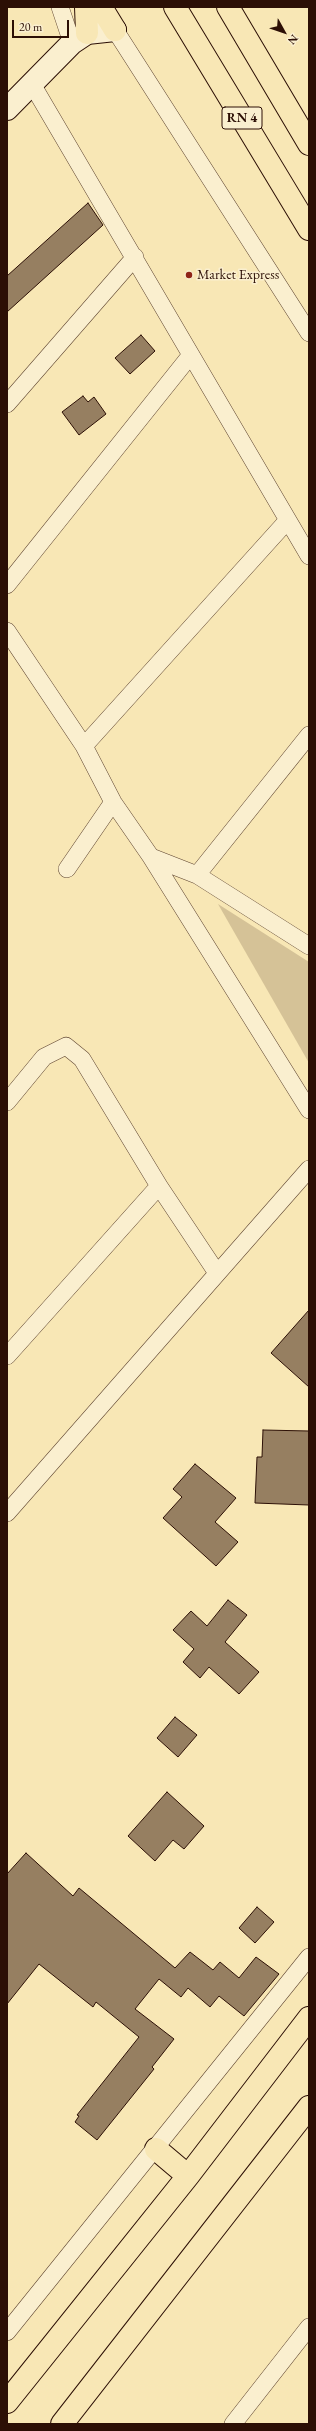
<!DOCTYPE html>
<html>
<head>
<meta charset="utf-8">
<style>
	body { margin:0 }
	#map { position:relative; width:316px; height:2431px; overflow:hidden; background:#f8e7b5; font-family:"EB Garamond",serif }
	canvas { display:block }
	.frame { position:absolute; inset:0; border:8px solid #2c0f05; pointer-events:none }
	.north { position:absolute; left:264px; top:12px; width:40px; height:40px; -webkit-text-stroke:3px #faefcf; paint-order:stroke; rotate:130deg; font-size:11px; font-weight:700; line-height:16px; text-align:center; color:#2c0f05 }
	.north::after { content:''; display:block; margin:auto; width:14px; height:18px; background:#2c0f05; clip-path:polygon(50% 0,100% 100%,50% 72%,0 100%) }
	.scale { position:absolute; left:12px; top:20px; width:57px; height:18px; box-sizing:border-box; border:2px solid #2c0f05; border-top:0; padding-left:5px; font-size:12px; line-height:14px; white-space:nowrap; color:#2c0f05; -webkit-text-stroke:3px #faefcf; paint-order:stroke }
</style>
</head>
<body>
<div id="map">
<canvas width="316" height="2431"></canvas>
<div class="frame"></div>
<div class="north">N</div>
<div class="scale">20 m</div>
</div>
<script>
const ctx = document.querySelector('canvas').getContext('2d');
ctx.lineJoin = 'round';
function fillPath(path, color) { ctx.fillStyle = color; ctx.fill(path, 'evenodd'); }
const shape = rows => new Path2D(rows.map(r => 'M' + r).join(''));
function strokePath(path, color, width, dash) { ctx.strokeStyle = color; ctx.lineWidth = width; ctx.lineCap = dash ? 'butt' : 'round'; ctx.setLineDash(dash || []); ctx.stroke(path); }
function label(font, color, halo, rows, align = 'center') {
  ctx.font = font + ' "EB Garamond",serif'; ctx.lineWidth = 3; ctx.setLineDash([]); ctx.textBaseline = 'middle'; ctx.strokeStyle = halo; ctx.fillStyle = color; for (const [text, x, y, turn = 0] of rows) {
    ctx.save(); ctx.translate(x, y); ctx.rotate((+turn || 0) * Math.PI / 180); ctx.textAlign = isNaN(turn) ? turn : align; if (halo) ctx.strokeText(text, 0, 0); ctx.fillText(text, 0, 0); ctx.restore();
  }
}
fillPath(shape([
	[218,904,309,962,309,1063]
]), '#d5c297');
const building = shape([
	[88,203,103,225,7,312,7,276,88,203],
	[141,335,155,351,130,374,115,358,141,335],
	[83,396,88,402,94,397,106,414,79,435,62,412,83,396],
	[309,1310,309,1387,271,1353,309,1310],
	[263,1430,309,1431,309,1505,255,1503,257,1457,262,1457,263,1430],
	[195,1464,236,1498,215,1522,238,1542,216,1566,163,1518,182,1497,173,1489,195,1464],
	[228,1600,247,1615,225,1642,259,1672,239,1694,209,1667,200,1678,183,1662,194,1649,173,1630,191,1611,207,1626,228,1600],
	[175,1717,197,1735,178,1757,157,1738,175,1717],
	[167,1792,204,1826,184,1849,173,1840,155,1861,128,1836,167,1792],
	[26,1853,73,1896,79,1888,175,1968,190,1952,213,1970,220,1962,239,1978,256,1957,279,1974,244,2016,219,1996,210,2007,188,1988,181,1997,159,1979,135,2009,174,2039,152,2067,154,2069,97,2140,75,2122,79,2116,77,2115,139,2037,96,2002,93,2007,39,1964,7,2004,7,1874,26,1853],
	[257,1907,274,1922,255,1943,239,1928,257,1907]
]);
fillPath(building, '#967f61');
strokePath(building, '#2c0f05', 1);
const street = shape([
	[60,7,72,43],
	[115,30,309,333],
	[32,84,309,556],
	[7,404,135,257],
	[7,585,190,356],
	[7,631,84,746,113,802,151,857,309,1110],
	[84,746,287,521],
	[151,857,197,875,309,946],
	[67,869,113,802],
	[197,875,309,735],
	[7,1102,44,1057,66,1046,82,1059,159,1186,217,1273],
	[7,1356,159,1186],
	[7,1513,309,1169],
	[7,2332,309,1957],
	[233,2424,309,2327]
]);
const secondary = shape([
	[7,109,72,43,87,33,115,30]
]);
const primary = shape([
	[156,2149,188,2176],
	[7,2402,188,2176,309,2018],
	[62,2424,309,2107]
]);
const highway = shape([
	[86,7,87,33],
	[101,7,115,30],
	[175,7,309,229],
	[228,7,309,144]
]);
strokePath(street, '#5f4531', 18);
strokePath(secondary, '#2c0f05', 24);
strokePath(primary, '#2c0f05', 24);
strokePath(highway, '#2c0f05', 24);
strokePath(street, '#faefcf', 17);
strokePath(secondary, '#faefcf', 22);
strokePath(primary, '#f8e7b5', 22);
strokePath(highway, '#f8e7b5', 22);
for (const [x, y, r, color] of [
	[189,275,4,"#8f2418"]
]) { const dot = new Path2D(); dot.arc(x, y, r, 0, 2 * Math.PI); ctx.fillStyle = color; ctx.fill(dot); strokePath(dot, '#faefcf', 1.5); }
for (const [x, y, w] of [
	[242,118,40]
]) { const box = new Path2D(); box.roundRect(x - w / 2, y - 11, w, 22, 3); ctx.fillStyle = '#faefcf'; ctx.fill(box); strokePath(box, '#2c0f05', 1); }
label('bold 13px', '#2c0f05', null, [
	["RN 4",242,118]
]);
label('14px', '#2c0f05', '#faefcf', [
	["Market Express",197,275]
], 'left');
</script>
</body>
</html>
